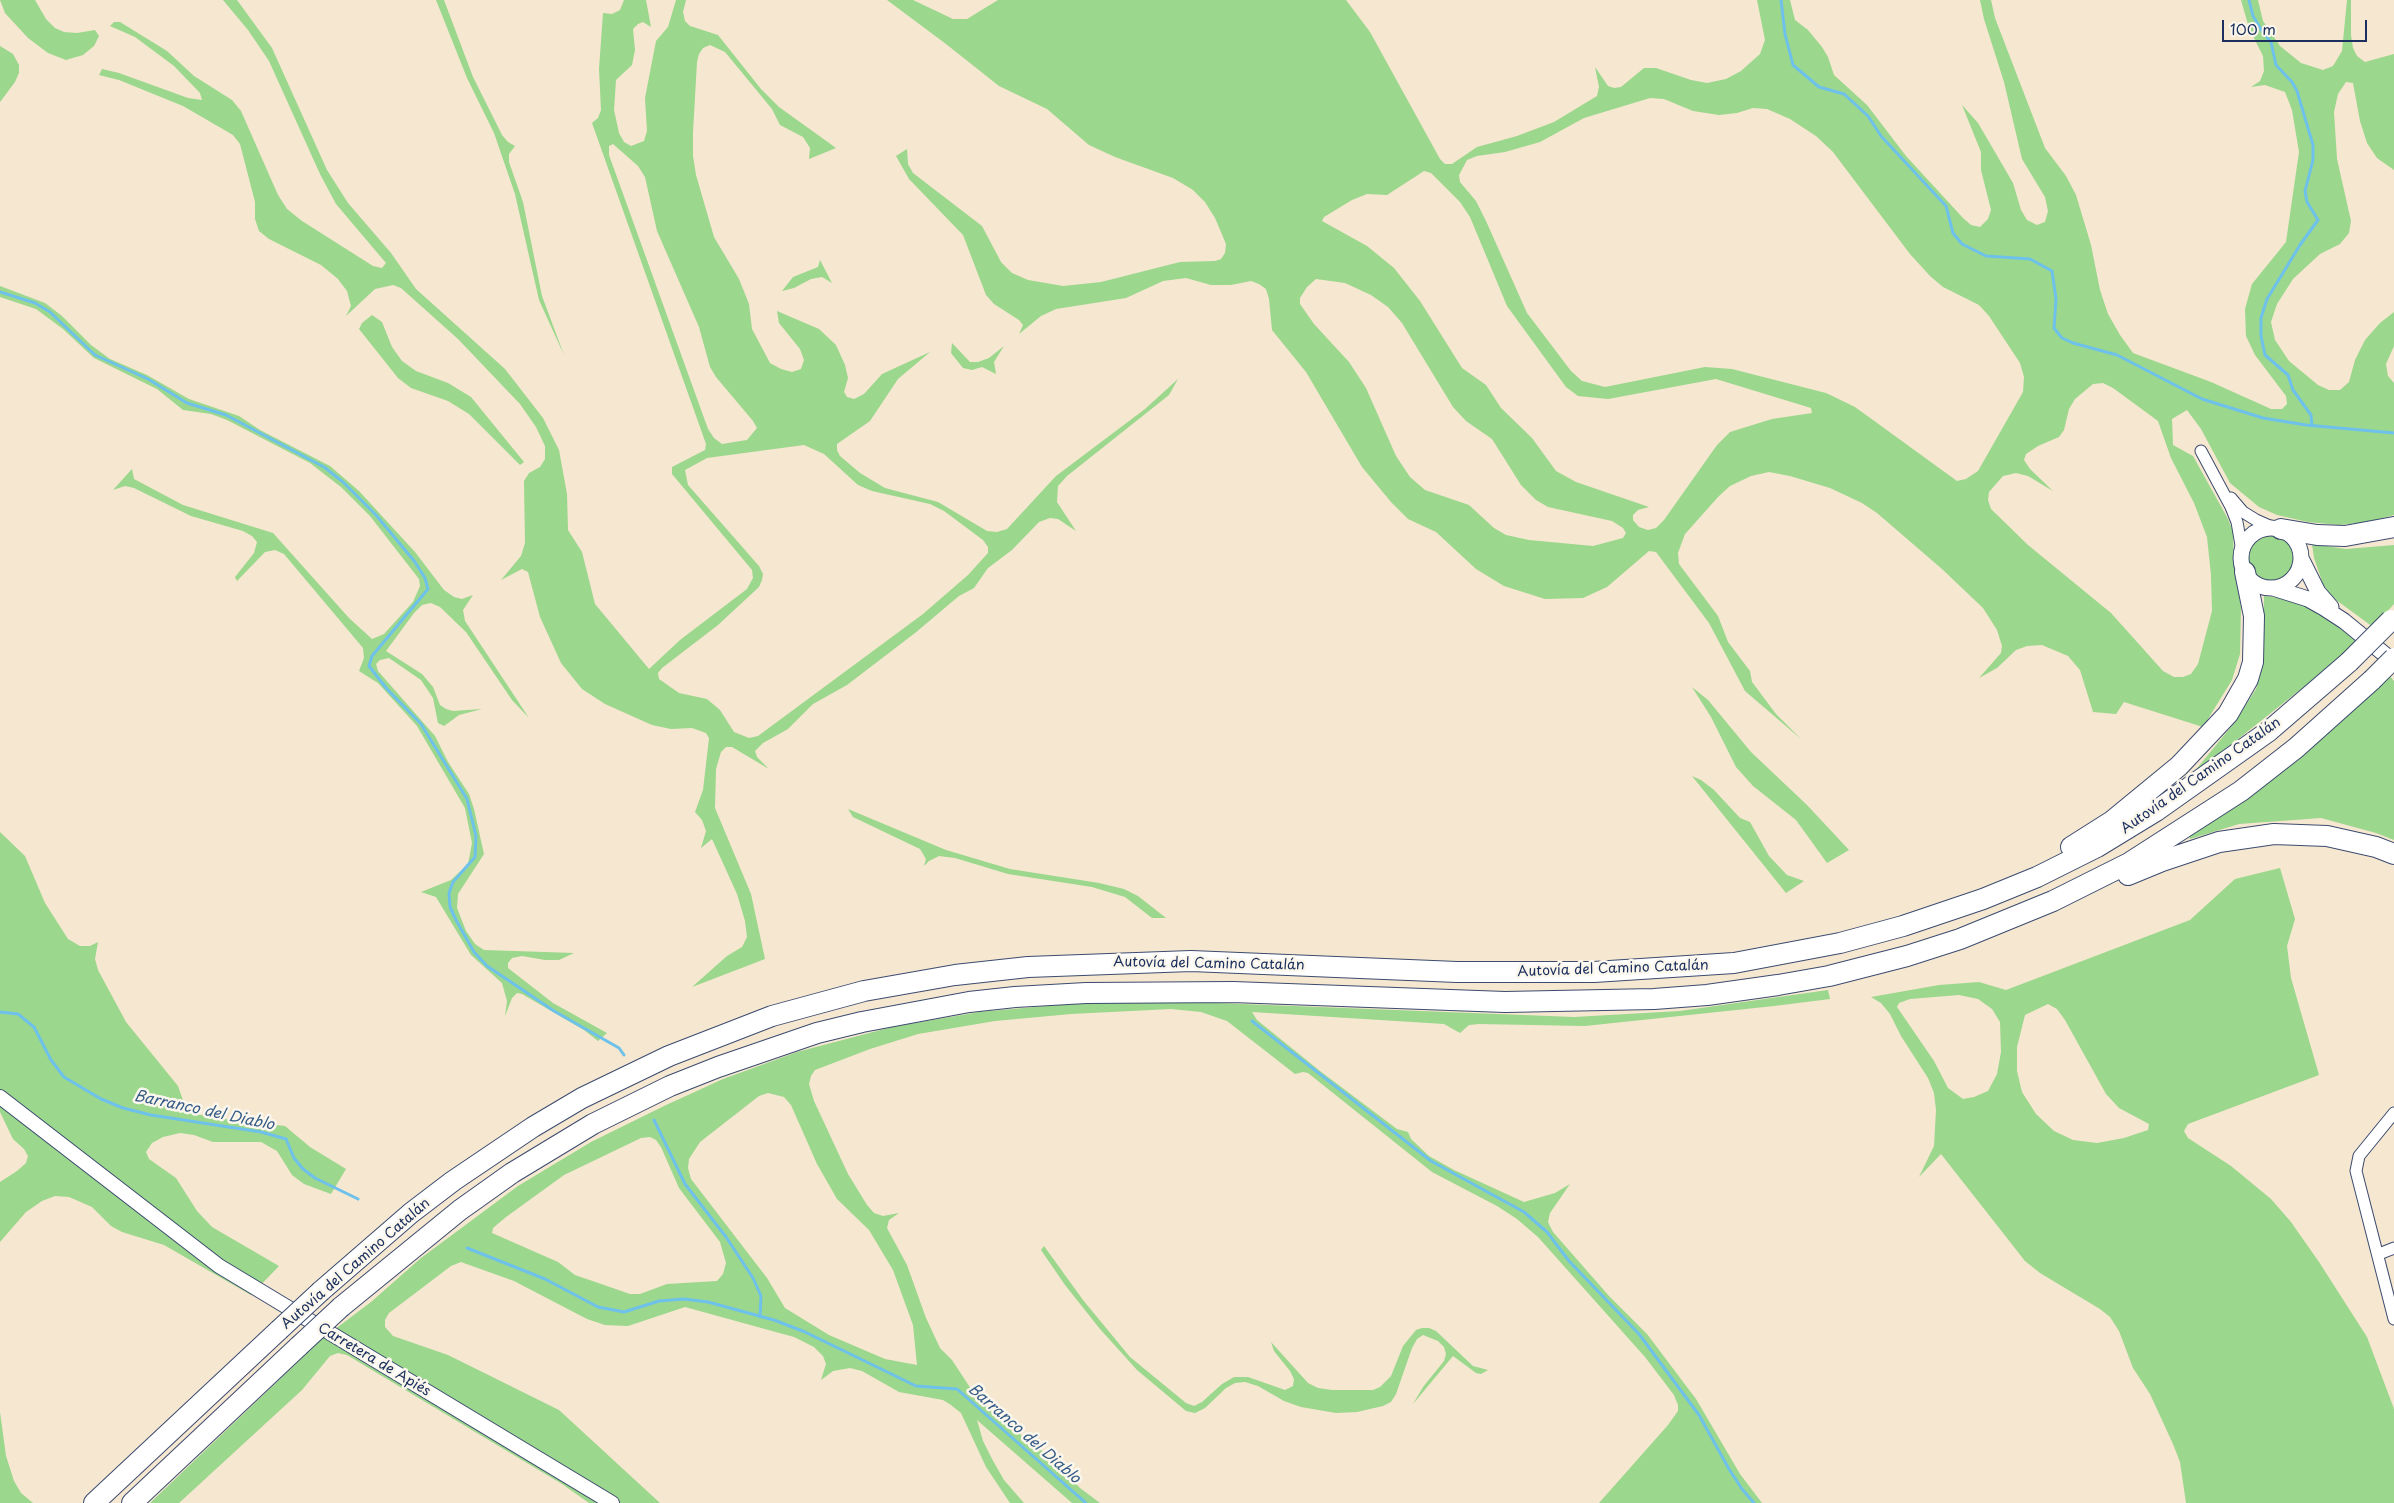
<!DOCTYPE html>
<html>
<head>
<meta charset="utf-8">
<style>
	body { margin:0 }
	#map { position:relative; width:2394px; height:1503px; overflow:hidden; background:#f5e7d0; font-family:"Playpen Sans",sans-serif }
	canvas { display:block }
	.scale { position:absolute; left:2222px; top:20px; width:145px; height:22px; box-sizing:border-box; border:2px solid #1b2f5e; border-top:0; padding-left:6px; font-size:15px; line-height:18px; white-space:nowrap; color:#1b2f5e; -webkit-text-stroke:4px #fbf7ec; paint-order:stroke }
</style>
</head>
<body>
<div id="map">
<canvas width="2394" height="1503"></canvas>
<div class="scale">100 m</div>
</div>
<script>
const ctx = document.querySelector('canvas').getContext('2d');
ctx.lineJoin = 'round';
function fillPath(path, color) { ctx.fillStyle = color; ctx.fill(path, 'evenodd'); }
const shape = rows => new Path2D(rows.map(r => 'M' + r).join(''));
function strokePath(path, color, width, dash) { ctx.strokeStyle = color; ctx.lineWidth = width; ctx.lineCap = dash ? 'butt' : 'round'; ctx.setLineDash(dash || []); ctx.stroke(path); }
function label(font, color, halo, rows, align = 'center') {
  ctx.font = font + ' "Playpen Sans",sans-serif'; ctx.lineWidth = 5; ctx.setLineDash([]); ctx.textBaseline = 'middle'; ctx.strokeStyle = halo; ctx.fillStyle = color; for (const [text, x, y, turn = 0] of rows) {
    ctx.save(); ctx.translate(x, y); ctx.rotate((+turn || 0) * Math.PI / 180); ctx.textAlign = isNaN(turn) ? turn : align; if (halo) ctx.strokeText(text, 0, 0); ctx.fillText(text, 0, 0); ctx.restore();
  }
}
fillPath(shape([
	[0,0,35,0,46,19,55,28,64,32,77,33,95,30,99,36,94,46,83,55,66,60,48,53,28,38,5,13],
	[223,0,237,0,272,48,327,170,348,203,391,253,416,289,505,369,543,418,559,450,567,494,568,530,582,552,595,604,649,669,680,640,747,589,753,578,752,570,672,474,672,467,705,450,706,444,592,123,598,118,601,110,599,69,603,13,612,14,620,10,624,0,646,0,651,27,643,22,638,24,633,29,635,50,632,65,616,80,614,110,619,133,624,142,631,146,644,141,647,131,645,98,656,41,668,27,676,0,686,0,683,12,685,21,690,26,718,35,761,89,779,107,836,148,809,159,810,148,803,137,780,125,772,109,725,52,710,45,703,48,699,54,697,62,693,132,693,156,696,175,714,237,739,279,749,304,752,329,770,363,781,369,792,372,801,369,804,360,800,349,779,323,777,311,819,329,836,345,845,365,848,378,844,392,847,397,854,399,864,394,882,374,930,352,898,379,870,421,837,444,837,450,840,456,860,473,885,488,938,502,987,531,997,532,1007,529,1056,476,1145,409,1178,379,1169,395,1067,476,1058,486,1057,502,1076,531,1058,519,1050,518,1039,522,1012,550,988,568,974,588,959,596,915,633,847,685,813,704,788,729,763,743,755,751,757,757,769,769,732,747,726,747,721,752,716,769,715,808,751,894,765,959,692,987,727,956,742,947,747,937,745,921,737,894,712,839,701,848,706,831,702,820,695,812,703,790,709,738,706,733,692,728,671,729,652,725,605,704,582,689,561,663,540,617,528,572,522,569,501,580,521,556,525,543,524,481,529,473,540,467,545,459,545,446,536,427,520,404,458,339,401,288,393,285,375,289,346,316,351,306,347,291,338,279,321,265,269,239,259,231,255,219,255,202,240,144,233,135,183,106,119,80,99,75,102,69,119,73,188,98,202,100,200,93,174,66,135,37,110,26,114,22,120,22,167,51,194,76,232,100,241,111,278,195,287,209,302,221,373,266,382,268,386,263,336,204,320,174,269,61,248,30],
	[613,144,638,166,645,177,657,231,699,327,710,367,716,377,753,421,757,428,747,440,722,444,714,438,708,429,609,155,609,146],
	[804,445,824,454,858,485,872,491,930,504,944,511,983,540,988,547,988,553,968,575,923,614,758,736,749,738,734,732,720,710,707,699,679,693,659,679,658,673,662,668,718,625,759,587,762,580,763,574,759,566,688,485,685,470,707,458],
	[436,0,444,0,473,77,502,135,508,142,515,146,509,154,509,162,523,202,542,296,564,355,539,300,515,194,494,133,467,78],
	[887,0,913,0,953,19,967,19,998,0,1346,0,1370,32,1440,159,1445,164,1452,164,1477,147,1517,136,1554,122,1597,96,1599,87,1595,67,1608,86,1614,88,1621,87,1644,68,1656,68,1691,80,1707,83,1726,79,1741,71,1760,54,1765,40,1757,0,1790,0,1795,20,1808,30,1822,47,1828,57,1834,75,1867,105,1906,156,1963,218,1971,225,1980,227,1988,219,1991,210,1981,170,1981,152,1962,105,1978,123,2013,183,2021,210,2027,220,2037,225,2045,222,2048,211,2045,197,2022,159,2004,82,1984,19,1980,0,1991,0,1995,18,2045,148,2066,176,2076,195,2091,245,2100,290,2108,314,2120,335,2133,353,2211,382,2271,409,2282,409,2287,404,2286,396,2255,355,2246,336,2245,309,2252,284,2286,242,2299,152,2292,110,2285,92,2265,85,2251,87,2260,81,2264,71,2263,56,2249,28,2241,0,2258,0,2263,21,2280,46,2301,63,2323,70,2333,66,2342,51,2347,0,2351,0,2351,35,2353,48,2357,56,2365,62,2394,54,2394,170,2377,158,2367,143,2360,121,2353,83,2346,82,2338,94,2334,112,2337,159,2351,221,2349,233,2340,244,2320,254,2293,279,2277,304,2271,322,2275,340,2289,361,2318,385,2329,390,2340,390,2349,382,2355,360,2365,340,2380,323,2394,312,2394,346,2386,364,2388,376,2394,383,2394,515,2368,522,2339,525,2308,522,2277,515,2259,507,2230,483,2201,429,2187,410,2172,419,2173,445,2193,456,2228,519,2233,531,2234,566,2241,607,2240,654,2232,680,2203,727,2124,702,2116,714,2093,712,2080,670,2068,656,2042,645,2027,646,2016,650,1997,668,1979,678,2001,653,2002,646,1997,630,1983,608,1942,569,1877,513,1862,503,1830,488,1790,476,1769,472,1751,476,1730,486,1719,496,1685,534,1678,553,1679,564,1718,616,1728,642,1750,671,1752,682,1776,714,1801,739,1745,691,1709,623,1656,552,1649,551,1607,587,1583,598,1545,599,1504,586,1476,569,1436,532,1408,519,1391,502,1362,467,1306,372,1272,330,1269,299,1266,289,1259,284,1251,281,1231,285,1211,285,1186,278,1163,281,1126,298,1056,309,1041,316,1019,334,1023,325,1019,320,994,304,986,295,963,235,909,179,896,156,907,149,908,164,913,173,982,226,1001,262,1012,273,1028,280,1063,286,1101,282,1180,262,1215,261,1221,259,1225,253,1226,244,1215,218,1205,202,1193,190,1173,178,1115,157,1089,145,1047,109,999,86,946,44],
	[1650,98,1664,99,1693,111,1719,115,1737,113,1753,108,1767,109,1790,119,1816,136,1833,152,1910,254,1930,276,1943,287,1979,305,1989,316,2020,363,2024,377,2023,392,1978,471,1966,479,1957,481,1855,407,1826,393,1732,369,1705,367,1605,387,1582,381,1571,371,1527,313,1486,221,1476,201,1460,182,1459,175,1467,160,1477,156,1505,152,1540,142,1584,118],
	[1424,171,1431,173,1460,202,1470,217,1507,306,1566,387,1578,396,1608,399,1716,379,1811,408,1812,413,1772,419,1730,432,1717,445,1664,520,1656,528,1648,530,1639,527,1633,520,1633,515,1638,510,1649,507,1576,482,1556,471,1532,438,1501,408,1486,385,1462,368,1420,301,1394,268,1367,246,1322,221,1324,217,1352,200,1367,194,1387,195],
	[1316,279,1345,283,1371,295,1388,307,1402,323,1453,407,1466,421,1492,439,1521,485,1536,500,1548,507,1612,521,1623,528,1626,533,1623,538,1593,546,1529,540,1506,535,1494,528,1469,505,1425,490,1410,477,1396,456,1366,388,1349,362,1314,324,1300,304,1300,298,1307,287],
	[2103,383,2113,388,2158,421,2171,458,2194,503,2207,537,2211,575,2212,611,2198,664,2191,674,2183,677,2174,677,2163,671,2111,613,2028,545,1991,509,1988,500,1989,492,2003,476,2016,473,2028,476,2053,491,2030,469,2024,460,2026,454,2038,446,2059,437,2064,430,2069,409,2075,399,2093,384],
	[0,46,13,54,19,65,19,73,15,82,0,102],
	[820,260,832,283,822,277,811,279,794,288,782,291,793,277,818,267],
	[0,286,45,303,62,316,91,345,110,359,147,375,189,399,239,416,260,430,330,466,359,491,415,552,444,590,454,597,462,599,473,595,463,610,465,621,529,718,512,700,466,632,440,607,431,603,422,605,414,613,386,651,422,674,433,687,440,705,446,709,453,711,482,709,459,715,444,726,438,723,433,698,421,680,389,658,380,660,376,664,378,671,435,736,448,762,469,794,474,809,484,854,458,894,457,908,466,931,475,944,484,950,574,953,559,960,545,960,522,956,512,958,508,963,508,968,553,1003,607,1033,598,1041,584,1030,522,994,517,993,512,998,505,1016,507,1001,502,983,471,955,436,897,421,892,451,880,468,864,472,843,465,808,417,726,378,683,359,671,364,658,363,648,284,554,275,550,265,552,237,581,235,577,254,553,257,542,252,536,243,531,191,516,134,488,125,486,113,490,132,469,134,479,183,505,273,533,349,618,372,639,384,634,413,602,420,586,419,579,370,516,341,487,310,463,227,420,211,414,183,410,157,389,94,358,63,329,36,309,0,297],
	[372,315,382,322,392,347,402,361,416,371,448,383,471,397,524,462,520,465,469,414,448,401,411,388,398,378,359,329,362,323],
	[952,343,970,362,978,362,989,358,1004,346,994,362,996,374,982,367,972,370,963,368,951,353],
	'2248 557a24 24 0 1 1 48 0a24 24 0 1 1-48 0Z',
	[2312,544,2346,549,2394,545,2394,604,2373,627,2332,597,2323,584,2314,558],
	[2264,596,2287,599,2305,606,2329,618,2356,642,2335,662,2189,778,2235,722,2256,689,2263,660],
	[2389,675,2394,681,2394,840,2376,833,2321,818,2239,824,2190,839,2189,834],
	[1692,687,1708,700,1751,752,1807,805,1849,850,1827,863,1796,820,1753,786,1736,767,1711,717],
	[1692,776,1701,780,1714,790,1740,818,1750,822,1769,856,1787,875,1804,881,1786,893],
	[848,809,946,850,1010,869,1099,883,1124,889,1138,896,1166,918,1152,918,1125,897,1092,887,1008,874,955,858,939,856,929,861,924,866,926,859,920,849,853,817],
	[0,832,25,856,45,903,68,939,80,946,90,946,98,942,95,959,98,970,126,1022,178,1086,185,1106,194,1113,208,1117,285,1126,310,1147,346,1169,331,1194,304,1184,292,1175,277,1151,261,1142,213,1142,194,1135,180,1133,163,1137,152,1143,146,1152,149,1159,176,1178,197,1211,212,1227,279,1266,251,1295,164,1245,122,1232,111,1226,92,1207,69,1197,55,1196,42,1201,26,1212,0,1242,0,1182,17,1171,26,1163,28,1156,24,1149,13,1139,0,1112],
	[2280,868,2295,919,2287,946,2291,978,2319,1075,2188,1124,2184,1131,2188,1138,2231,1166,2271,1199,2291,1222,2319,1262,2367,1337,2394,1409,2394,1503,2186,1503,2180,1462,2173,1444,2150,1394,2133,1368,2119,1331,2110,1317,2100,1309,2040,1273,2025,1261,1941,1154,1919,1177,1934,1146,1936,1110,1934,1093,1928,1078,1901,1036,1890,1014,1881,1003,1871,997,1939,985,1979,982,2006,990,2190,920,2235,879],
	[1959,995,1978,999,1992,1009,2000,1022,2001,1052,1997,1074,1988,1091,1974,1097,1963,1099,1948,1088,1934,1061,1897,1007,1899,1003,1910,999],
	[2048,1004,2057,1009,2065,1020,2106,1094,2119,1108,2149,1124,2148,1130,2124,1138,2097,1143,2073,1140,2054,1131,2036,1114,2022,1092,2017,1071,2017,1047,2025,1015],
	[1828,990,1830,999,1774,1006,1585,1026,1479,1024,1469,1025,1460,1033,1444,1024,1252,1012,1257,1020,1320,1071,1397,1129,1408,1132,1411,1139,1429,1156,1454,1170,1524,1202,1555,1193,1570,1184,1550,1213,1548,1222,1553,1232,1609,1296,1647,1334,1696,1399,1740,1474,1762,1503,1599,1503,1668,1425,1678,1411,1678,1405,1674,1395,1645,1357,1538,1237,1517,1219,1497,1206,1432,1172,1308,1073,1303,1072,1295,1074,1227,1021,1201,1012,1171,1009,1071,1014,995,1021,918,1034,870,1049,815,1070,811,1076,809,1084,814,1101,848,1174,867,1205,874,1213,883,1216,899,1213,889,1220,887,1228,907,1265,926,1318,940,1348,952,1360,973,1392,999,1418,1050,1457,1080,1488,1100,1503,1072,1503,977,1420,983,1441,992,1459,1004,1480,1024,1503,1010,1503,986,1467,961,1413,951,1405,943,1400,899,1392,862,1371,850,1368,833,1371,821,1380,826,1364,823,1356,814,1347,794,1337,685,1307,628,1326,605,1325,587,1319,514,1281,461,1262,451,1266,389,1313,385,1320,385,1327,393,1336,448,1355,559,1410,660,1503,589,1503,562,1484,347,1355,338,1353,330,1356,302,1390,179,1503,150,1503,322,1339,371,1302,421,1258,518,1186,591,1142,664,1106,723,1079,797,1052,892,1027,979,1012,1069,1004,1166,1001,1574,1017,1680,1011],
	[768,1093,784,1097,791,1105,817,1164,837,1199,869,1230,893,1270,913,1325,917,1365,885,1359,829,1335,785,1308,767,1278,691,1179,688,1168,689,1159,700,1142,759,1096],
	[650,1137,656,1140,661,1147,679,1188,720,1242,726,1263,723,1274,717,1281,667,1284,640,1294,630,1294,575,1275,558,1262,492,1233,493,1228,506,1217,564,1175,641,1138],
	[1044,1246,1083,1300,1130,1357,1186,1403,1194,1406,1202,1402,1222,1384,1234,1377,1248,1377,1285,1390,1293,1386,1294,1379,1290,1371,1274,1351,1271,1342,1308,1383,1318,1388,1332,1390,1373,1390,1380,1387,1391,1376,1403,1346,1416,1330,1422,1328,1429,1328,1436,1331,1473,1366,1488,1370,1481,1374,1476,1373,1453,1356,1413,1404,1423,1387,1444,1361,1446,1354,1444,1347,1438,1341,1423,1335,1417,1339,1412,1348,1396,1394,1391,1402,1383,1406,1357,1412,1336,1413,1301,1407,1284,1401,1258,1386,1245,1382,1235,1383,1226,1388,1205,1408,1195,1413,1186,1411,1137,1370,1100,1329,1065,1285,1041,1250],
	[0,1412,6,1456,14,1481,21,1493,33,1503,0,1503]
]), '#9bd78c');
strokePath(shape([
	[1781,0,1785,34,1793,65,1819,87,1844,94,1868,116,1881,136,1946,206,1953,233,1962,244,1986,256,2030,259,2052,271,2056,299,2054,328,2062,338,2073,343,2117,355,2202,399,2263,418,2306,425,2394,433],
	[2249,0,2253,16,2262,31,2271,42,2276,65,2292,82,2297,91,2313,145,2313,160,2305,191,2307,202,2318,220,2300,245,2267,299,2261,318,2261,336,2265,355,2288,375,2293,390,2311,415,2312,426],
	[0,292,35,303,50,312,95,355,148,379,187,403,226,415,324,467,343,482,376,515,415,562,425,578,428,589,372,656,369,666,387,689,421,724,467,799,476,836,475,857,453,882,449,893,450,907,456,920,474,952,487,966,554,1011,619,1048,624,1055],
	[0,1012,18,1014,34,1027,51,1060,64,1077,101,1099,123,1108,151,1115,261,1132,286,1139,294,1158,303,1169,315,1178,358,1199],
	[1252,1021,1431,1161,1524,1212,1547,1232,1569,1261,1639,1334,1699,1415,1729,1469,1742,1489,1754,1503],
	[654,1120,685,1184,726,1237,753,1278,761,1296,760,1317],
	[467,1248,545,1279,598,1307,624,1312,659,1301,684,1299,708,1302,774,1320,805,1332,916,1386,957,1389,1086,1503]
]), '#6ec1ea', 3);
const minor = shape([
	[2201,451,2231,507,2237,522,2242,551],
	[2231,498,2243,512,2256,520,2274,528],
	[2394,1113,2359,1156,2356,1171,2394,1319],
	[2379,1254,2394,1248]
]);
const tertiary = shape([
	[0,1097,219,1266,612,1503]
]);
const secondary = shape([
	'2241 558a30 30 0 1 1 60 0a30 30 0 1 1-60 0Z',
	[2302,560,2318,592,2331,607],
	[2273,588,2308,599,2324,608,2344,621,2394,662]
]);
const motorway = shape([
	[2281,529,2317,535,2345,536,2394,527],
	[2071,847,2112,821,2179,766,2228,714,2248,679,2253,662,2254,616,2245,572],
	[2128,875,2162,861,2219,842,2274,834,2327,836,2376,847,2394,854],
	[321,1291,411,1213,453,1181,533,1127,582,1098,669,1056,772,1016,864,991,955,975,1028,967,1191,961,1457,972,1594,972,1734,963,1840,943,1903,926,1983,899,2037,877,2097,847,2156,811,2269,731,2349,662],
	[341,1307,460,1210,512,1173,593,1124,670,1086,718,1067,817,1033,862,1022,969,1002,1015,997,1086,993,1233,992,1505,1002,1654,999,1707,995,1778,985,1829,976,1907,956,1960,939,2053,901,2129,863,2241,791,2296,748,2372,680],
	[94,1503,279,1330],
	[132,1503,299,1346]
]);
strokePath(minor, '#3c4b6f', 13);
strokePath(tertiary, '#3c4b6f', 16);
strokePath(secondary, '#3c4b6f', 17);
strokePath(motorway, '#3c4b6f', 22);
strokePath(minor, '#fff', 11);
strokePath(tertiary, '#fff', 14);
strokePath(secondary, '#fff', 15);
strokePath(motorway, '#fff', 20);
const motorwayBridge = shape([
	[2349,662,2391,620],
	[2372,680,2394,658],
	[279,1330,321,1291],
	[299,1346,341,1307]
]);
strokePath(motorwayBridge, '#3c4b6f', 22, []);
strokePath(motorwayBridge, '#fff', 20);
label('14px', '#1b2f5e', '#fbf7ec', [
	["Autovía del Camino Catalán",2201,776,-35],
	["Autovía del Camino Catalán",1209,964,1],
	["Autovía del Camino Catalán",1613,969,-2],
	["Autovía del Camino Catalán",356,1264,-41],
	["Carretera de Apiés",374,1360,31]
]);
label('italic 15px', '#345b88', '#fbf7ec', [
	["Barranco del Diablo",204,1111,12],
	["Barranco del Diablo",1024,1434,41]
]);
</script>
</body>
</html>
